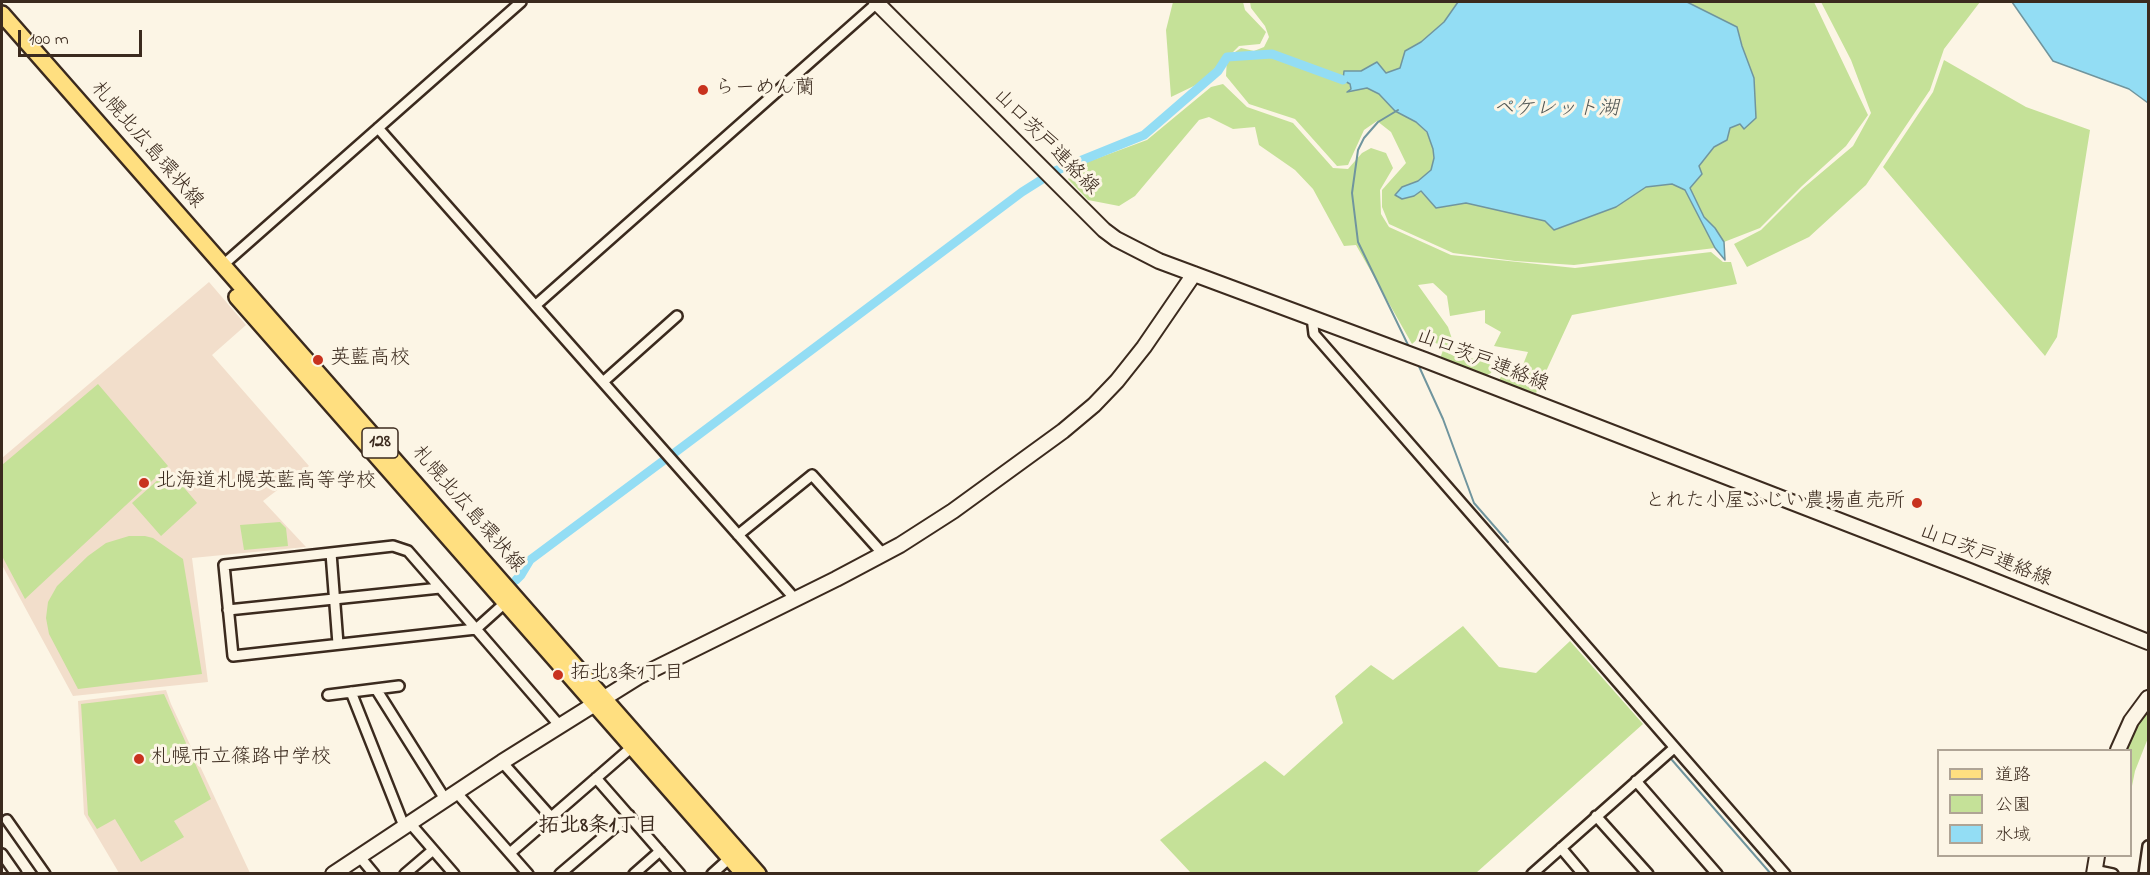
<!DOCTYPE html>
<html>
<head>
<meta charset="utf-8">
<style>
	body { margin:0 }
	#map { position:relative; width:2150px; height:875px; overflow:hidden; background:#fcf5e5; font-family:"Indie Flower","Klee One",sans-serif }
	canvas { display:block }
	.frame { position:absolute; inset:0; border:3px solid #3b2a1e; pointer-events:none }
	.legend { position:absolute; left:1937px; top:749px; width:195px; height:108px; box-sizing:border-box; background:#fcf5e5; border:2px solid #afa495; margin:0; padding:8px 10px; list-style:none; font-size:18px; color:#3b2a1e }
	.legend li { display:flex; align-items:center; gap:12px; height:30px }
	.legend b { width:30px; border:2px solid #afa495 }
	.scale { position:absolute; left:18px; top:30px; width:124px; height:27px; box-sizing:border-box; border:3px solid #3b2a1e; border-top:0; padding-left:8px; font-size:18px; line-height:21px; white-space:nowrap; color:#3b2a1e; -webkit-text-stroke:4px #fcf5e5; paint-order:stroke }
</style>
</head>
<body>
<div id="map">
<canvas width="2150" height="875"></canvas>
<div class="frame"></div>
<ul class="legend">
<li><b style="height:8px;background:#ffdf80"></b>道路</li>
<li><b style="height:16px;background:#c5e198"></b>公園</li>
<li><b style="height:16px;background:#93ddf4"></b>水域</li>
</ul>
<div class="scale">100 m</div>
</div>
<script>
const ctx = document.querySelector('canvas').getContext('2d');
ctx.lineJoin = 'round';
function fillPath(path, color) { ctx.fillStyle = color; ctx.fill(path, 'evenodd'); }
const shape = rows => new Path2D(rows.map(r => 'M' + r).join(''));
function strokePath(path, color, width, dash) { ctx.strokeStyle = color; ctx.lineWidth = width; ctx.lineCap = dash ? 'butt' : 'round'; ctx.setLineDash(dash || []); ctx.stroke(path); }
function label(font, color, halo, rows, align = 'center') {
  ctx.font = font + ' "Indie Flower","Klee One",sans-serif'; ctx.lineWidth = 6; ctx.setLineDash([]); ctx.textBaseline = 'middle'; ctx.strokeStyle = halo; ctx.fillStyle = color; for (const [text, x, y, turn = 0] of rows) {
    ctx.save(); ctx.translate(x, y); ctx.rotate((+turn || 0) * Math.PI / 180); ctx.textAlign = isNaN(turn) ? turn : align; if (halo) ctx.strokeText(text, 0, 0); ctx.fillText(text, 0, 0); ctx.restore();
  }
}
fillPath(shape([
	[209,282,246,325,212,355,309,466,263,501,306,547,192,558,208,682,73,696,2,565,2,458],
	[166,690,171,704,250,873,119,873,84,814,78,701]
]), '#f2decb');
fillPath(shape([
	[1173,2,1243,2,1245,10,1266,32,1260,44,1239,46,1229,56,1241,48,1254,51,1264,47,1269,37,1265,26,1251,8,1250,2,1458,2,1444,22,1421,42,1405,51,1400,68,1386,73,1377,62,1361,71,1344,71,1351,89,1367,88,1379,94,1395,111,1416,122,1427,133,1433,149,1434,158,1431,170,1418,181,1402,187,1395,195,1420,191,1436,208,1466,203,1545,221,1555,230,1616,207,1646,187,1672,184,1685,190,1715,248,1574,265,1515,261,1453,253,1389,224,1382,207,1382,190,1406,163,1391,132,1377,121,1364,130,1348,165,1337,166,1295,119,1249,104,1226,76,1227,57,1198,84,1171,97,1166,30],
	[1687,2,1814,2,1868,115,1846,146,1802,186,1760,228,1724,242,1715,228,1704,217,1690,188,1702,174,1699,166,1714,147,1727,140,1730,128,1741,124,1743,128,1742,46,1737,27],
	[1821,2,1980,2,1944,49,1930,90,1866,185,1809,237,1747,267,1734,244,1761,230,1802,189,1853,146,1871,113,1851,60],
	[1944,60,2026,107,2090,130,2057,337,2045,356,1883,167,1933,92],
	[1223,84,1247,107,1293,123,1333,168,1348,169,1362,153,1371,148,1386,153,1393,168,1380,190,1381,214,1389,227,1451,255,1575,268,1711,252,1723,262,1731,262,1737,284,1572,315,1536,393,1498,382,1503,373,1519,375,1528,352,1494,346,1501,332,1485,323,1485,310,1450,316,1447,296,1433,283,1418,285,1448,327,1452,339,1448,353,1456,357,1478,359,1493,366,1491,373,1483,377,1439,362,1444,347,1421,336,1412,344,1356,245,1344,246,1313,189,1295,170,1259,145,1255,127,1233,129,1209,117,1199,120,1135,196,1119,206,1088,200,1068,179,1082,164,1147,140,1211,87],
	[98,384,168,466,25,599,2,556,2,465],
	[169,470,197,503,161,536,132,503],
	[280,522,286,528,288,546,244,550,240,525],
	[129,536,145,536,153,538,183,559,202,674,78,689,49,634,46,618,48,602,57,586,88,556,106,543],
	[1463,626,1499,667,1536,673,1570,641,1643,724,1476,873,1191,873,1160,840,1265,761,1284,776,1343,723,1335,696,1371,665,1393,680],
	[164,694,211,799,174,821,184,837,141,862,115,819,97,829,88,815,81,704],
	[2148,705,2148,738,2135,771,2131,791,2130,750,2124,750,2138,719]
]), '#c5e198');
const water = shape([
	[1458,2,1687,2,1737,27,1742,46,1754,78,1756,118,1744,129,1740,124,1730,128,1727,140,1714,147,1699,166,1702,174,1690,188,1704,217,1715,228,1724,242,1725,260,1715,248,1685,190,1672,184,1646,187,1616,207,1554,230,1545,221,1466,203,1436,208,1421,191,1414,196,1402,199,1395,195,1402,187,1418,181,1431,170,1434,158,1433,149,1427,132,1416,122,1395,111,1379,94,1367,88,1347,92,1351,89,1350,84,1343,80,1344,71,1361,71,1377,62,1386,73,1400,68,1405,51,1421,42,1444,22,1458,2],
	[2012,2,2148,2,2148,103,2129,89,2053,61,2012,2]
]);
fillPath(water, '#93ddf4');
strokePath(water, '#70959e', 1.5);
strokePath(shape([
	[1398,110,1378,122,1364,138,1358,150,1352,193,1358,242,1410,349],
	[1417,362,1443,419,1474,503,1508,542],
	[1672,760,1771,874]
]), '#70959e', 2);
strokePath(shape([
	[1055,171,1144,135,1218,71,1227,57,1272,54,1343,80],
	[673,454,1022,192,1041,180],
	[516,580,521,575,530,560,667,458]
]), '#93ddf4', 9);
const street = shape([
	[378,128,795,599],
	[223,265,521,2],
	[536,305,877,3],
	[1312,317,1314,334,1785,874],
	[603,382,677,316],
	[738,535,812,475,883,554],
	[331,553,338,644],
	[506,602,476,629,233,656,224,565,393,546,408,551,476,629,560,726],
	[228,610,440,588],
	[376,689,445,799],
	[351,692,404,826],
	[328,695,399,686],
	[502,762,551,817],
	[596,778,680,874],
	[1636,781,1717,874],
	[456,792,528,874],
	[1596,816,1648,874],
	[7,820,45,874],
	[409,822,454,874],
	[1561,848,1583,874],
	[510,853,632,747],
	[2,854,16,874],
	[359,856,374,874],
	[2094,870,2113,874],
	[405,874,433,850],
	[560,874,629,815],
	[634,874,660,851],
	[712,874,733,855],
	[1532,874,1674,748],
	[2144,874,2148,846]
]);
const secondary = shape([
	[876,2,1104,230,1116,239,1159,261,1425,360,1967,570,2148,642],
	[2118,750,2131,721,2148,698],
	[333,874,502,762,638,677,836,579,900,545,953,511,1063,431,1094,405,1117,381,1144,347,1194,274],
	[2094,874,2097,856]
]);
const primary = shape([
	[2,14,758,874],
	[237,297,744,874]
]);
strokePath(street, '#3b2a1e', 14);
strokePath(secondary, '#3b2a1e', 18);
strokePath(primary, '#3b2a1e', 20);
strokePath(street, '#fcf5e5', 9);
strokePath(secondary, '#fcf5e5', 14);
strokePath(primary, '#ffdf80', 15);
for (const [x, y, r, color] of [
	[703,90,6,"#c8321e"],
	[318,360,6,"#c8321e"],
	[144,483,6,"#c8321e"],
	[1917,503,6,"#c8321e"],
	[558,675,6,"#c8321e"],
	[139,759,6,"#c8321e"]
]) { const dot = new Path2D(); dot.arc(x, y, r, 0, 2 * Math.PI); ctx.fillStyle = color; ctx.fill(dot); strokePath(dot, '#fcf5e5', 2); }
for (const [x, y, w] of [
	[380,443,36]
]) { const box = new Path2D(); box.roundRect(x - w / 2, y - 15, w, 30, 4.5); ctx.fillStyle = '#fcf5e5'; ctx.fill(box); strokePath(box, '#3b2a1e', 1.5); }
label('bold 18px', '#3b2a1e', null, [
	["128",380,443]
]);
label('20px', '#3b2a1e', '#fcf5e5', [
	["らーめん蘭",715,90],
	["英藍高校",330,360],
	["北海道札幌英藍高等学校",156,483],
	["とれた小屋ふじい農場直売所",1905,503,"right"],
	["拓北8条1丁目",570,675],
	["札幌市立篠路中学校",151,759]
], 'left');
label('20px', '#3b2a1e', '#fcf5e5', [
	["山口茨戸連絡線",1045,143,45],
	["札幌北広島環状線",146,146,49],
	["山口茨戸連絡線",1482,362,21],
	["札幌北広島環状線",467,510,49],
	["山口茨戸連絡線",1985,557,21]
]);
label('italic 21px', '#515754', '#fcf5e5', [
	["ペケレット湖",1556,111]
]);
label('bold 21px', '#3b2a1e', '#fcf5e5', [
	["拓北8条1丁目",598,828]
]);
</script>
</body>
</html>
